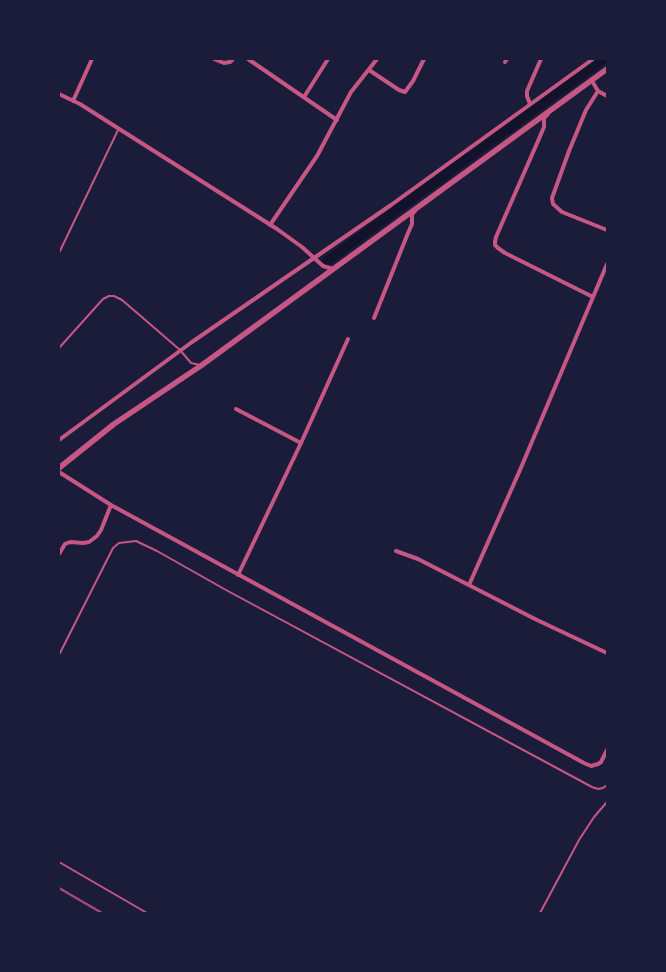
<!DOCTYPE html>
<html>
<head>
<meta charset="utf-8">
<style>
	body { margin:0 }
	#map { position:relative; width:666px; height:972px; overflow:hidden; background:#1b1b3a; font-family:"Times New Roman",serif }
	canvas { display:block }
	.frame { position:absolute; inset:0; border:60px solid #1b1b3a; pointer-events:none }
</style>
</head>
<body>
<div id="map">
<canvas width="666" height="972"></canvas>
<div class="frame"></div>
</div>
<script>
const ctx = document.querySelector('canvas').getContext('2d');
ctx.lineJoin = 'round';
const shape = rows => new Path2D(rows.map(r => 'M' + r).join(''));
function strokePath(path, color, width, dash) { ctx.strokeStyle = color; ctx.lineWidth = width; ctx.lineCap = dash ? 'butt' : 'round'; ctx.setLineDash(dash || []); ctx.stroke(path); }
strokePath(shape([
	[327,261,604,59]
]), '#12122b', 9);
strokePath(shape([
	[59,253,118,130],
	[59,348,103,299,109,296,114,296,122,300,143,318,180,350,191,363,200,365],
	[59,655,113,548,119,543,136,541,157,551,226,590,592,787,598,789,603,788,607,785],
	[59,862,147,913],
	[540,913,579,840,594,817,607,802]
]), '#c65784', 2);
strokePath(shape([
	[214,59,224,63,230,62,233,59],
	[248,59,337,120],
	[505,62,507,59],
	[369,70,399,90,405,92,413,81,424,59],
	[592,81,598,91,607,96],
	[598,91,586,110,569,151,552,198,553,204,562,212,607,230],
	[59,94,80,104,113,125,277,229,302,247,323,266,333,269],
	[304,97,328,59],
	[73,101,92,59],
	[530,104,527,96,527,91,541,59],
	[548,114,544,118,544,127,538,141,496,237,495,242,495,245,498,248,505,253,593,297],
	[270,225,317,156,351,92,377,59],
	[374,318,408,233,412,224,412,214,415,211],
	[236,409,301,443],
	[59,440,192,342,391,205,593,59],
	[59,472,111,505,584,763,591,766,598,764,601,762,607,750],
	[396,551,418,559,537,620,607,653],
	[59,554,65,544,70,542,83,543,89,542,97,536,101,530,111,505],
	[238,575,301,443,348,339],
	[469,585,520,470,607,264]
]), '#c65784', 4);
strokePath(shape([
	[59,468,114,424,202,365,607,69]
]), '#c65784', 5.5);
strokePath(shape([
	[59,888,102,913]
]), '#a44b75', 2.5);
</script>
</body>
</html>
